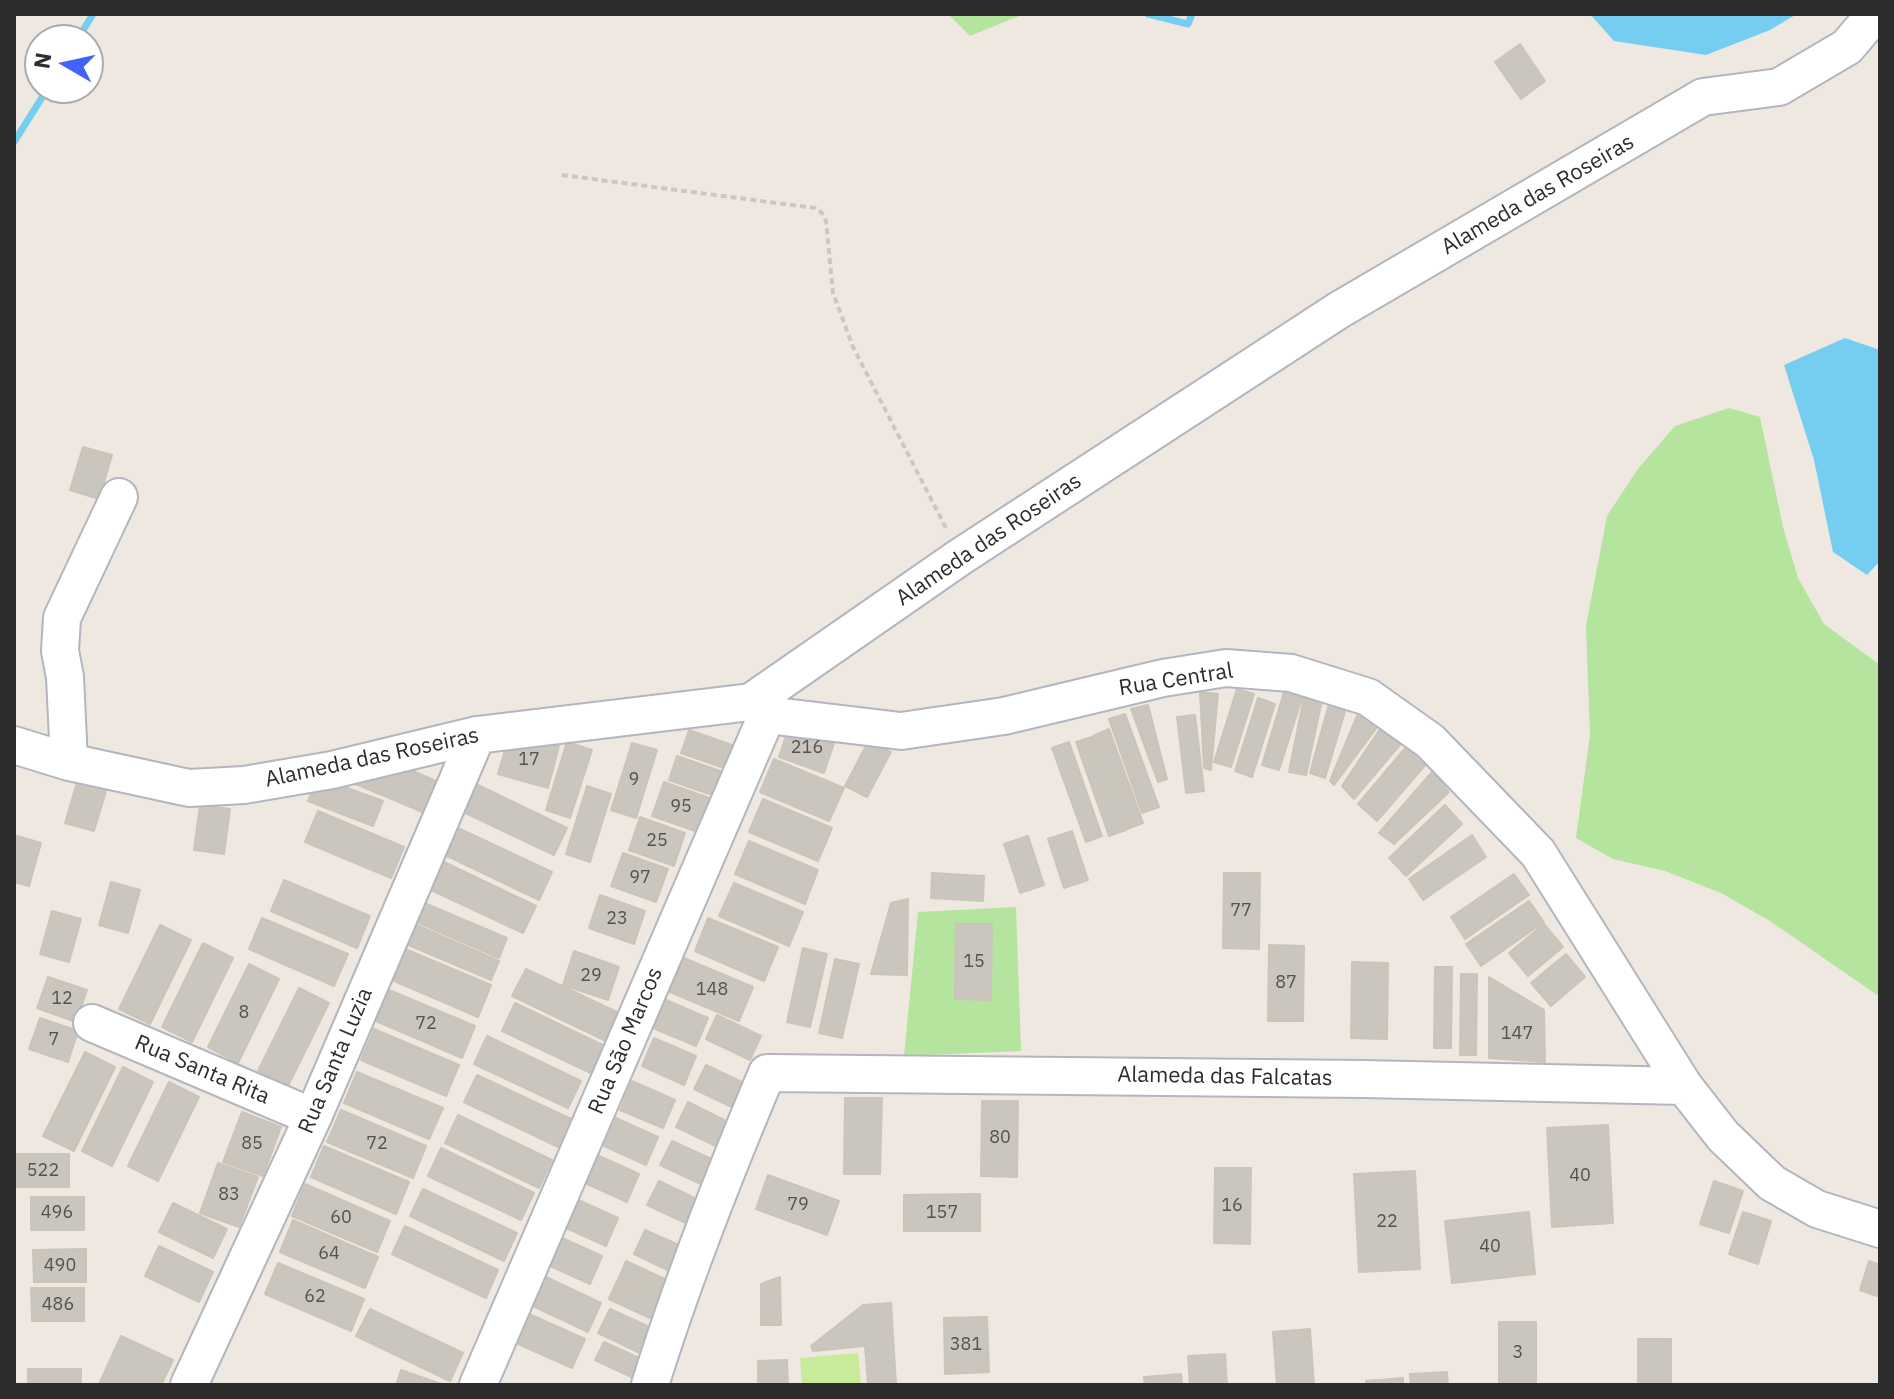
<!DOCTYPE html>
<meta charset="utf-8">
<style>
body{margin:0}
#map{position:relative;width:1894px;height:1399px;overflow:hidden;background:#eee8e0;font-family:"IBM Plex Sans",sans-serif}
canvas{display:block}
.frame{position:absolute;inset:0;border:16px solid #2d2d2d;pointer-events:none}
.north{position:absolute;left:24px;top:24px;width:80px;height:80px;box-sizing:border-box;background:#fff;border:2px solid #ababab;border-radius:50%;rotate:279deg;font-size:22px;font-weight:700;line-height:32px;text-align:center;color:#2d2d2d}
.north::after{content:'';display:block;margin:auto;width:28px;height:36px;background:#4263fa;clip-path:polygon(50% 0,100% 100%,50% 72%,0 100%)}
</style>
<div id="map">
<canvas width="1894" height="1399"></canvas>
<div class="frame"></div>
<div class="north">N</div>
</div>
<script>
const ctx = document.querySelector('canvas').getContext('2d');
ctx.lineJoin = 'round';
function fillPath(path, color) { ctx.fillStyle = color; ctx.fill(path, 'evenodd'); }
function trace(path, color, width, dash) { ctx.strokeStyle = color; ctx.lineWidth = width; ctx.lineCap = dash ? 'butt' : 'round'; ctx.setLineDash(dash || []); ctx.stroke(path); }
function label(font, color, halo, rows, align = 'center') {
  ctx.font = font + ' "IBM Plex Sans",sans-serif'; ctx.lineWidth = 8; ctx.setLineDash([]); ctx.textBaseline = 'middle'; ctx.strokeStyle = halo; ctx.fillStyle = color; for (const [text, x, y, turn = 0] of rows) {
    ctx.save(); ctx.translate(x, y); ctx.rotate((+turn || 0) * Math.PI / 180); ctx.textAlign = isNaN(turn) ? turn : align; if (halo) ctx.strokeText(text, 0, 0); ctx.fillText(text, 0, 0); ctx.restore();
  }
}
const green = new Path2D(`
 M948 14H1024L970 36Z
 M1729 408 1760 417 1783 527 1798 578 1824 624 1880 665V997L1770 921 1721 893 1665 871 1613 859 1576 838 1590 735 1586 626 1607 516 1637 470 1675 426Z
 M1016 907 1021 1051 904 1056 918 912Z`);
const pitch = new Path2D(`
 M858 1353 861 1385H802L800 1358Z`);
const water = new Path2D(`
 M1590 14H1797L1770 30 1706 55 1614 41Z
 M1845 338 1880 350V561L1867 575 1833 552 1814 460 1784 365Z`);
const stream = new Path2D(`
 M1148 14 1188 24 1192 14
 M77 40 93 14
 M14 142 48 88`);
const building = new Path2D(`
 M1520 44 1545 81 1521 99 1495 62Z
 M83 447 112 455 99 499 70 490Z
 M1237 689 1254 694 1231 767 1214 762Z
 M1200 692 1218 694 1211 770 1204 768Z
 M1284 692 1302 698 1279 770 1262 765Z
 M1304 697 1322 700 1306 775 1289 772Z
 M1258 698 1275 704 1252 777 1235 771Z
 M1330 700 1347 705 1325 778 1310 773Z
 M1148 705 1167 779 1158 782 1131 709Z
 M1361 706 1381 722 1334 785 1330 781Z
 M1125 714 1159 807 1142 813 1109 719Z
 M1195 715 1204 791 1186 793 1177 717Z
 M1384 723 1404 740 1354 799 1342 786Z
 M790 724 835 740 824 773 779 757Z
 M1109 729 1143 823 1127 829 1093 736Z
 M689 730 735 746 727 769 681 753Z
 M510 733 559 746 548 788 498 774Z
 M1092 737 1126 830 1109 836 1076 742Z
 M869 740 891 752 867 797 845 786Z
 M567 742 592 750 570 818 546 810Z
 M1069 742 1102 836 1086 842 1052 748Z
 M632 743 657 750 636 818 611 810Z
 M1407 746 1427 763 1377 821 1358 804Z
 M677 756 723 772 715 796 669 780Z
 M774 759 844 788 829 821 760 792Z
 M395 763 438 782 425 813 339 777Z
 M1432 772 1449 792 1394 844 1379 833Z
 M317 777 383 801 373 826 308 801Z
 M78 779 107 788 94 831 65 823Z
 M664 782 709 798 698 832 652 816Z
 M474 783 567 828 554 855 461 811Z
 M587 786 611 794 590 862 566 854Z
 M763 799 832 828 818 861 749 832Z
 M200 805 230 809 224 854 194 850Z
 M1445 805 1462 824 1406 876 1389 858Z
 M318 811 404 847 391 878 305 842Z
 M640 817 685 833 674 866 629 850Z
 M458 828 552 872 539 900 445 855Z
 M1072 831 1088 880 1064 888 1048 839Z
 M14 835 41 843 29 886 14 882Z
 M1472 835 1486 857 1423 900 1409 879Z
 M1028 836 1044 885 1020 893 1004 844Z
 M749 841 818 870 805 904 735 874Z
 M623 853 668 869 656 902 611 886Z
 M442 861 536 906 523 933 429 889Z
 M932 873 984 876 983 901 931 898Z
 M1224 873H1260L1259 949 1223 948Z
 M1514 874 1529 895 1465 939 1451 917Z
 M284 880 370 916 357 948 271 911Z
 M111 882 140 890 128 933 99 925Z
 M734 883 803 912 789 946 719 916Z
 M600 895 645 911 634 944 589 928Z
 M908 899 907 975 871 974 891 903Z
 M1529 901 1544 922 1481 966 1466 944Z
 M422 902 507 938 499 958 414 921Z
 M52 911 81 919 69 962 40 954Z
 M262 918 348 954 334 986 249 949Z
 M708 918 778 947 764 981 695 951Z
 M414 924 499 961 491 980 406 944Z
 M956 924H992L991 1000 955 999Z
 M1544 924 1563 947 1528 976 1509 953Z
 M160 925 191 940 150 1024 119 1009Z
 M203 943 233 958 192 1042 162 1027Z
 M1269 945 1304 946 1303 1021H1268Z
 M803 948 827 954 810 1027 787 1022Z
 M405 949 491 985 478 1017 392 980Z
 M574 951 619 967 608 1000 563 985Z
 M1566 954 1585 977 1551 1006 1531 983Z
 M684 958 753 987 739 1021 670 992Z
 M835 959 859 964 842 1038 819 1033Z
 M1352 962 1388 963 1387 1039 1351 1038Z
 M249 964 279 979 238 1063 208 1047Z
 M1435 967H1452L1451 1048H1434Z
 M526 969 619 1013 606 1041 512 996Z
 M1461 974H1477L1476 1055H1460Z
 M48 977 87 990 76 1022 37 1008Z
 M1489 977 1544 1010 1545 1062 1489 1058Z
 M299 988 329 1003 288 1086 258 1071Z
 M389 990 475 1026 462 1058 376 1021Z
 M666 1000 708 1018 696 1046 653 1028Z
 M515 1003 609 1048 595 1075 502 1031Z
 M717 1015 761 1036 750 1060 706 1039Z
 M40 1018 78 1031 68 1062 29 1049Z
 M374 1029 459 1065 446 1096 361 1060Z
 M487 1036 581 1081 568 1108 474 1064Z
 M654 1038 696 1056 684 1085 642 1066Z
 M85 1052 115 1067 74 1151 43 1136Z
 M706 1065 750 1086 738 1110 694 1089Z
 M123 1067 153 1082 112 1166 82 1151Z
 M357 1072 443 1108 429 1139 344 1103Z
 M477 1075 571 1119 558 1147 464 1102Z
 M632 1081 675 1100 663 1128 620 1110Z
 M169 1082 199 1097 158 1181 128 1166Z
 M845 1098H882L880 1174H844Z
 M982 1101H1018L1017 1177 981 1176Z
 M688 1102 732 1124 720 1148 676 1127Z
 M341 1110 426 1146 413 1178 327 1142Z
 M242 1112 281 1127 263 1176 223 1162Z
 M458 1115 552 1160 539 1188 445 1143Z
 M616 1118 658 1137 646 1165 604 1146Z
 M1608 1125 1613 1223 1552 1227 1547 1128Z
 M672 1141 716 1161 705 1186 660 1165Z
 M324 1146 409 1182 396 1214 311 1177Z
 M441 1148 534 1193 521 1220 428 1176Z
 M17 1154H69V1187H17Z
 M597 1155 639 1174 627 1202 585 1183Z
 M218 1163 258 1177 239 1227 200 1213Z
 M1215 1168H1251L1250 1244 1214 1243Z
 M1415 1171 1420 1269 1359 1272 1354 1174Z
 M768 1175 839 1201 827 1235 756 1209Z
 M659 1181 703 1202 692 1226 647 1205Z
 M1714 1181 1743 1191 1729 1233 1700 1224Z
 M305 1184 390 1221 377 1252 292 1216Z
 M423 1189 517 1233 504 1261 410 1216Z
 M980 1194V1231H904V1195Z
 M31 1197H84V1230H31Z
 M576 1199 618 1218 606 1246 564 1227Z
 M173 1203 227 1229 213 1258 159 1232Z
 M1529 1212 1535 1274 1452 1283 1445 1221Z
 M1743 1212 1771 1221 1758 1264 1729 1254Z
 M293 1220 378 1257 365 1288 280 1252Z
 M405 1226 498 1270 486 1298 392 1254Z
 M645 1230 690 1250 678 1275 634 1254Z
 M560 1237 602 1256 590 1284 548 1265Z
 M159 1246 213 1272 199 1302 145 1276Z
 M86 1249V1282H34L33 1250Z
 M626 1261 671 1282 663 1300 618 1280Z
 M1869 1261 1880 1265V1297L1860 1290Z
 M278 1263 364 1299 351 1331 265 1294Z
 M546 1277 601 1303 588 1332 533 1306Z
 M780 1277 781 1325H761V1284Z
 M617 1281 662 1302 654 1320 609 1299Z
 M31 1288H84V1321H32Z
 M891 1303 896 1385H868L865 1346 813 1351 811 1346 863 1305Z
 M370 1309 463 1353 450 1381 356 1336Z
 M610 1309 654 1329 642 1354 598 1333Z
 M529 1314 585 1339 572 1368 516 1343Z
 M987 1317 989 1372 945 1374 944 1318Z
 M1499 1322H1536V1385H1499Z
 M1310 1329 1314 1385H1277L1273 1332Z
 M121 1336 173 1360 161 1385H107L100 1382Z
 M1638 1339H1671V1385H1638Z
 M604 1342 648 1362 640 1381 595 1360Z
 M1225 1354 1227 1385H1190L1188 1356Z
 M787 1360 788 1385H758V1361Z
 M28 1369H81V1385H28Z
 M401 1370 444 1385H396Z
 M1447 1372 1448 1385H1411L1410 1374Z
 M1181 1374 1182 1385H1145L1144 1377Z
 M1403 1378V1385H1366V1381Z`);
const path = new Path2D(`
 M562 175 815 208 822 213 826 221 833 293 853 347 947 530`);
const minor = new Path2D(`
 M767 715 901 731 1004 716 1163 678 1226 668 1291 673 1368 697 1430 741 1538 853 1684 1086 1723 1136 1772 1183 1817 1209 1880 1229
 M14 745 69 762 189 788 244 785 332 770 477 735 751 702 960 557 1339 310 1703 97 1779 87 1847 47 1875 14
 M69 762 65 677 60 651 62 618 119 497
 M92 1023 313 1117
 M189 1385 313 1117 477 735
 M478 1385 767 715 751 702
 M650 1385C683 1279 724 1175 767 1073L1363 1079 1684 1086`);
const numberNames = [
 ["216",807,748],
 ["17",529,760],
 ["9",634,780],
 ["95",681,807],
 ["25",657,841],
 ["97",640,878],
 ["77",1241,911],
 ["23",617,919],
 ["15",974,962],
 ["29",591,976],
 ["87",1286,983],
 ["148",712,990],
 ["12",62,999],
 ["8",244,1013],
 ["72",426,1024],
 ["147",1517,1034],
 ["7",54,1040],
 ["80",1000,1138],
 ["85",252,1144],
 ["72",377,1144],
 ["522",43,1171],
 ["40",1580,1176],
 ["83",229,1195],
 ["79",798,1205],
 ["16",1232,1206],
 ["496",57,1213],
 ["157",942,1213],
 ["60",341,1218],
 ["22",1387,1222],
 ["40",1490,1247],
 ["64",329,1254],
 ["490",60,1266],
 ["62",315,1297],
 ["486",58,1305],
 ["381",966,1345],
 ["3",1518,1353]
];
const streetNames = [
 ["Alameda das Roseiras",1538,195,-30],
 ["Alameda das Roseiras",989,540,-34],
 ["Rua Central",1176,680,-9],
 ["Alameda das Roseiras",372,758,-12],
 ["Rua São Marcos",626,1041,-67],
 ["Rua Santa Luzia",336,1061,-67],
 ["Rua Santa Rita",202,1070,23],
 ["Alameda das Falcatas",1225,1077,1]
];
fillPath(green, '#b5e49e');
fillPath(pitch, '#c8eb9a');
fillPath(water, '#75ceef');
trace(stream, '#75ceef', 7);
fillPath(building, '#cac6be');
trace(building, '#cac4b9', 2);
trace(minor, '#b3b6c0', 40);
trace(path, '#c8c8c8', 4, [6, 4]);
trace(minor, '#fff', 36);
label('18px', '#545351', null, numberNames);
label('22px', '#2d2d2d', '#fff', streetNames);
</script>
